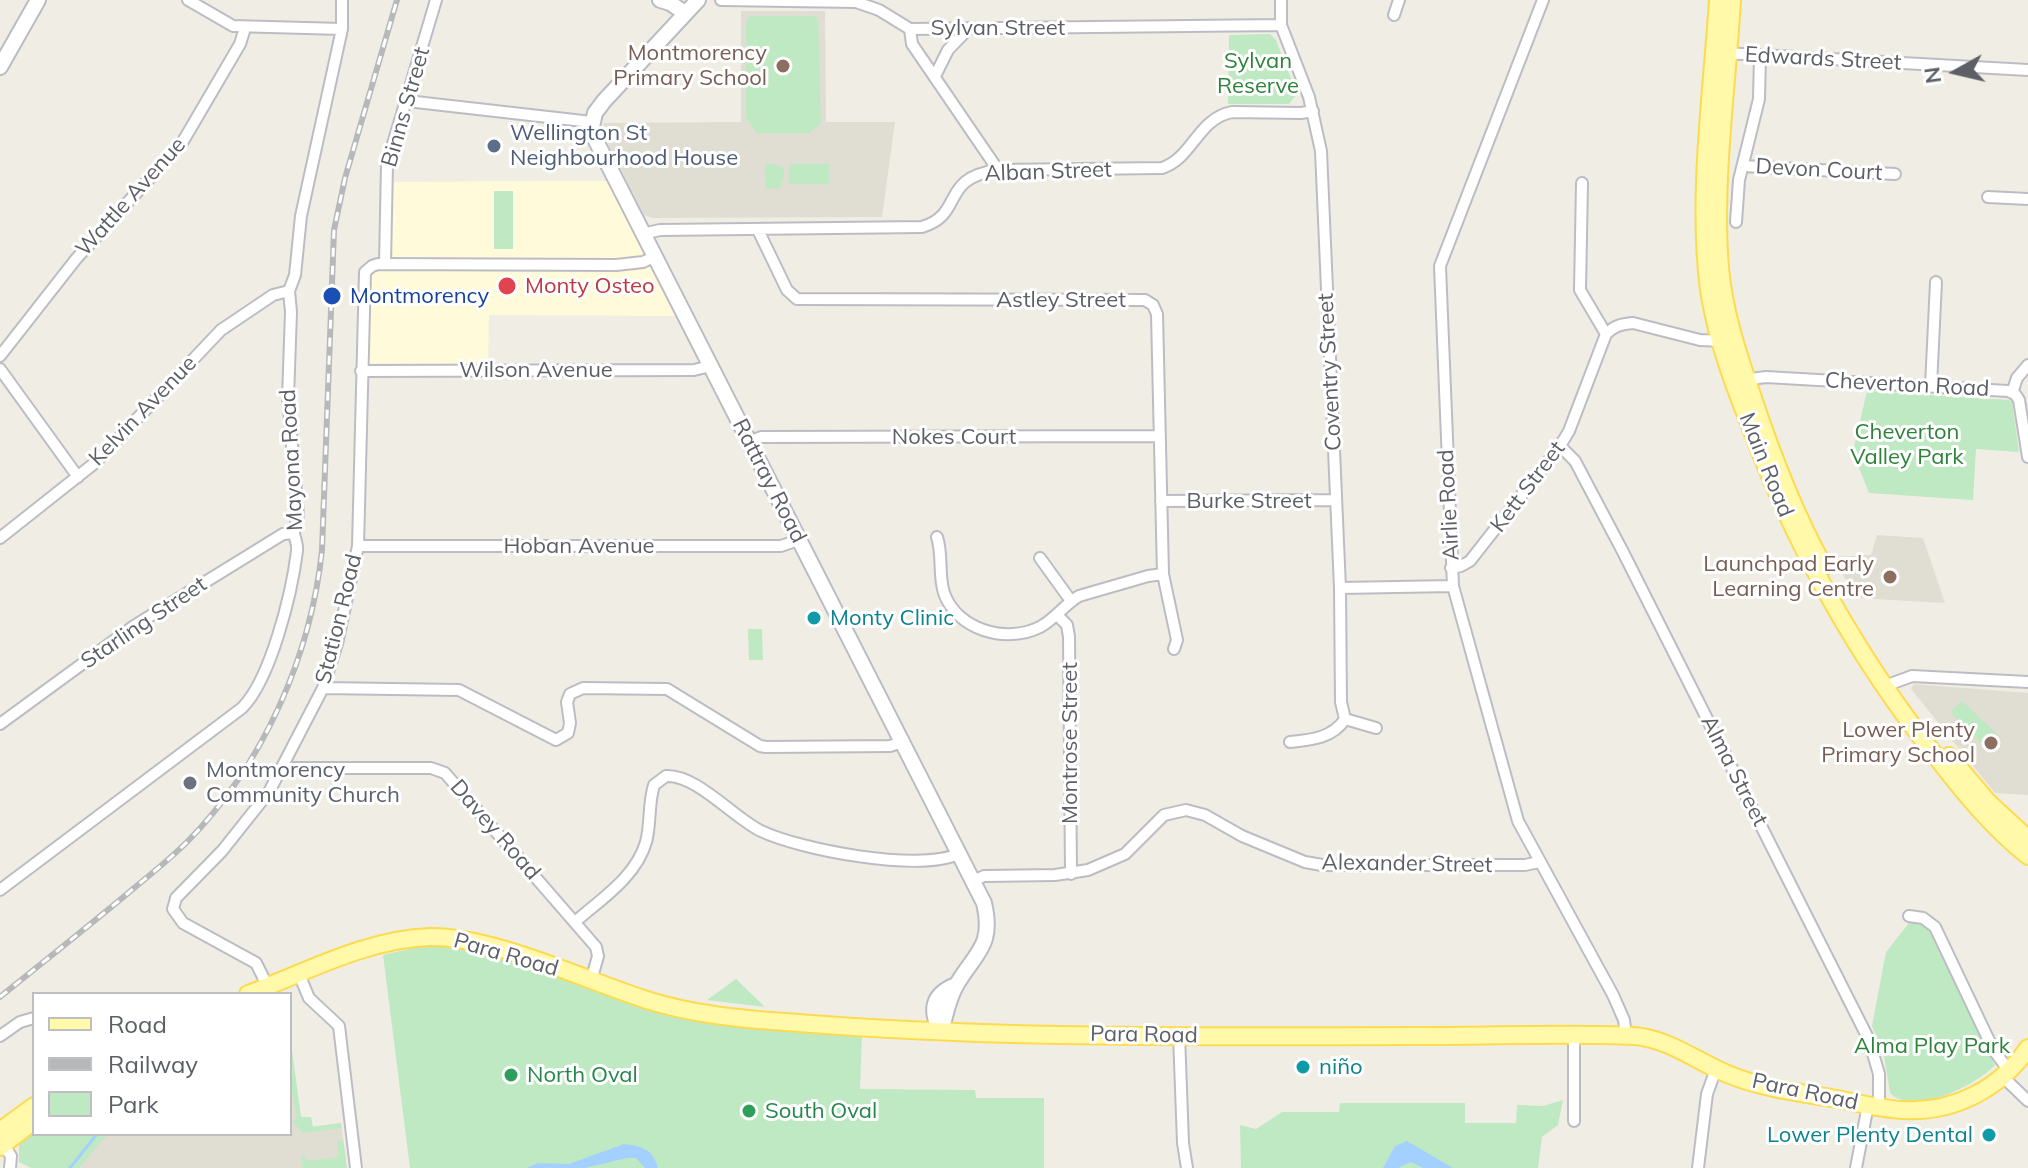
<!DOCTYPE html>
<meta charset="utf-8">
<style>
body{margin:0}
#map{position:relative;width:2028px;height:1168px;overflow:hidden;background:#f0eee4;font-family:Mulish,sans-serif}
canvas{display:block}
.legend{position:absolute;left:32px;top:992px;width:260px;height:144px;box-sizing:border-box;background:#fff;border:2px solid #bebfc2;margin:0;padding:10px 14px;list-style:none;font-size:24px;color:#5c5f66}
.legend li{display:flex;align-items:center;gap:16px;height:40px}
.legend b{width:40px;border:2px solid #bebfc2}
.north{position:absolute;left:1916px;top:32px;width:80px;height:80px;-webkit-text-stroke:6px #fff;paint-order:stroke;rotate:262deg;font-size:22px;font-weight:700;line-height:32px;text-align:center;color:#5c5f66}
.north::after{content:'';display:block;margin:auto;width:28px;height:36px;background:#5c5f66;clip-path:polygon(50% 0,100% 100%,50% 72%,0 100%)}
</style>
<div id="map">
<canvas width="2028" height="1168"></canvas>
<ul class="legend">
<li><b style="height:10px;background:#fff9a9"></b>Road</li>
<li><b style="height:10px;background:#b7b8b9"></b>Railway</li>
<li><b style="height:22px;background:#bee9c2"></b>Park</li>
</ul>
<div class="north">N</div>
</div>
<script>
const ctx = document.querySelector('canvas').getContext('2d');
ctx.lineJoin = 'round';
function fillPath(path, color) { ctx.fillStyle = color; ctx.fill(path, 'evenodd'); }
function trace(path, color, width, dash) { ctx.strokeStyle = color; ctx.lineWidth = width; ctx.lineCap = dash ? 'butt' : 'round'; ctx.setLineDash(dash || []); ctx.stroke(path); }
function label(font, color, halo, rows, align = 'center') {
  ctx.font = font + ' Mulish,sans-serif'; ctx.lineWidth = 6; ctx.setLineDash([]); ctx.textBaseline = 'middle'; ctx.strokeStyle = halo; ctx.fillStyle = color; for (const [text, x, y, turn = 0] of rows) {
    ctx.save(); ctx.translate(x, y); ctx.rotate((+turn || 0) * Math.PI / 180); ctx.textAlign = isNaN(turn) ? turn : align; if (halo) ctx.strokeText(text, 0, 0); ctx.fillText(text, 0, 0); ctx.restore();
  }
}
const commercial = new Path2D(`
 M554 181H611L680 316 489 315 488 367H363L368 271 386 266 389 182Z`);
const education = new Path2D(`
 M741 11H825L826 122H895L882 217 653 218 644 215 606 140 603 123 741 122Z
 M1877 535 1923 538 1945 603 1856 598 1833 557 1871 555Z
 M1914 684 2028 693V795L1995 793 1911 689Z
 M290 1036 302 1128 341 1123 346 1159 306 1168H34L40 1134H290Z`);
const green = new Path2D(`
 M752 16H813L818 18 821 123 809 133H757L746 118V24L748 18Z
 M1270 34 1276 40 1297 94 1289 104H1228L1229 35Z
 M765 163 783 166 784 175 780 188 766 189Z
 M789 164H829V184H789Z
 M494 191H513V249H494Z
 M1867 391 2009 400 2012 402 2019 452 1976 449 1973 500 1869 493 1851 448 1854 447Z
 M748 629H762L763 660H749Z
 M1962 701 1998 735V738H1988L1987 749 1950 712Z
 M1909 923H1923L1930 930 1995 1065C1976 1085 1914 1117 1890 1093L1884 1056 1872 1026 1886 952Z
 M426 945 464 947 511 960 636 1003 862 1035 860 1089 975 1090 976 1098H1044V1168H410L383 955Z
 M736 979 765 1007 707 1000Z
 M290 1036 301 1117H311L313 1127 341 1123 342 1128 303 1133 293 1122 297 1117 290 1082Z
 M1563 1100 1558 1125 1542 1137 1538 1168H1241L1240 1125 1256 1129 1282 1112H1339L1340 1103H1465V1123H1516L1517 1105 1543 1106Z
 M34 1131V1134H108L79 1168H31L19 1162V1142Z
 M343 1139 347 1168H303L301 1158 304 1154 306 1161 338 1157 337 1143Z`);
const water = new Path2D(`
 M1407 1141 1453 1168H1423L1411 1162 1398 1168H1383L1395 1146Z
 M624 1144C642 1146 653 1149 658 1168H645L636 1158H627L585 1168H527L538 1163 569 1164Z`);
const stream = new Path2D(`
 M70 1168 97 1134`);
const street = new Path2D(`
 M188 0 233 26 342 29
 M721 0 856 2 879 10 910 29 1281 25
 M1281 0V25L1309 97 1321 151 1340 588 1341 702 1345 719 1376 728
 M1543 0 1440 266 1453 586 1518 821 1613 995 1624 1020 1626 1036
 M1394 15 1399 0
 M910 29 912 44 998 170
 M1724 53 2028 70
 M935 76 948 50 969 28
 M407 101 592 122
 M1743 166 1895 174
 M1582 183 1580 290 1606 334
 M1988 197 2028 199
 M1736 222 1739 180 1759 99 1760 55
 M758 230 787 290 797 299 1145 300 1153 305 1157 314 1163 574 1177 640 1174 649
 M642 234 660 230 922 227C965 214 939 178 998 170L1162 168C1193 158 1197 119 1232 112L1301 113 1313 111
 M385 264 387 164 436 0
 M0 356 76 259 182 143 240 44 245 28
 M0 369 78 477
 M361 371 694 370 710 366
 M1743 380 1766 377 2008 391 2015 394 2019 400 2028 457
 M1931 386 1936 282
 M2012 393 2017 378 2028 365
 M749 442 761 437 1160 436
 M1560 446 1575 461 1623 552 1869 1040 1879 1074V1107
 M1161 501 1336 500
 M937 537C943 555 938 574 944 593 957 630 1006 644 1040 627 1055 619 1064 605 1079 596L1148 576 1163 574
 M0 538 96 462 221 330 273 295 289 291
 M358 546H781L798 540
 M1040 558 1071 601
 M1451 568 1461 566 1470 561 1560 446 1569 431 1606 334C1614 326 1621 324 1633 323L1700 340 1723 341
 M1340 588 1453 586
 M1058 616 1067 625 1069 637 1071 874
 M1893 683 1912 676 2028 682
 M323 688 459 690 556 740 568 733 570 723 567 702 570 694 583 688 667 689 760 746 766 747 890 746 902 742
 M0 724 134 626 283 534 294 533
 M1290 742C1311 740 1333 738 1345 719
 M284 768H431L445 773 596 947 598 956 591 981
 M973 881 984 876 1055 875 1088 870 1125 854 1164 815 1186 810 1205 815 1242 836 1305 862 1322 865H1525L1539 862
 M0 890 242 708C271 679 292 592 297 551 298 544 295 540 294 533 294 527 297 521 298 515L288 398 291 312 289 291 295 275 301 216 342 29V0
 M1909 916 1923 918 1935 927 1993 1049 2009 1071
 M575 922C601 899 636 877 646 842 651 824 648 804 654 785L666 776C696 774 734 818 761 831 801 850 918 872 958 854
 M299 974 309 998 339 1026 356 1168
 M268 987 256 963 183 923 173 909 176 898 222 851 269 792 323 688 337 644 358 546 365 272 372 266 378 264 616 265 643 262 654 257
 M1179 1035 1183 1143 1187 1168
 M0 1036 20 1022 34 1018
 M2003 1077 2028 1101
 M1574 1121V1036
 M1 1142 11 1156 10 1168
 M1698 1168 1707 1094 1716 1069
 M1856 1168 1868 1105`);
const secondary = new Path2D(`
 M660 0 670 3 685 13
 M698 0 604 101 595 113 591 131 984 903C994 946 976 952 957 984 948 999 946 1015 941 1031
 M0 67 38 0
 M941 1031C929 1011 932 994 956 985`);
const primary = new Path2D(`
 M1718 0C1712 93 1697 198 1709 290 1716 336 1732 380 1749 423 1795 546 1856 656 1938 759 1965 794 1993 828 2028 856
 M1732 0C1727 87 1713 182 1720 268 1724 312 1737 351 1751 392 1771 453 1793 511 1824 567
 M1949 756 1987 801 2028 839
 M248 994C306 972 367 939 430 937 493 936 584 980 647 1000 692 1014 739 1019 786 1022 1000 1040 1216 1036 1430 1036 1498 1036 1567 1033 1635 1036 1672 1040 1697 1062 1730 1075 1762 1088 1797 1092 1831 1098 1855 1102 1879 1109 1903 1110 1953 1113 2000 1089 2028 1048
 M0 1131 34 1106
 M0 1147 34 1121`);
const rail = new Path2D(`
 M0 997C42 963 85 929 127 894 147 877 168 861 187 842 263 765 311 656 322 550L334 230 345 178 397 0`);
const markers = [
 [783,66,8,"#8d6e63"],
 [494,146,8,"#5c6f8a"],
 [507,286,10,"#e0444e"],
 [332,296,10,"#1a4fb4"],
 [1890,577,8,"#8d6e63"],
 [814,618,8,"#0f9aa8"],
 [1991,743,8,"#8d6e63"],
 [190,783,8,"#6b7280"],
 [1303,1067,8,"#0f9aa8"],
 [511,1075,8,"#2e9e5b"],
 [749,1111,8,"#2e9e5b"],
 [1989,1135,8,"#0f9aa8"]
];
const streetNames = [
 ["Sylvan Street",998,28],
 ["Edwards Street",1823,59,3],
 ["Binns Street",406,107,-74],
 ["Devon Court",1819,170,3],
 ["Alban Street",1048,172,-2],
 ["Wattle Avenue",131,197,-48],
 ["Astley Street",1061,300],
 ["Wilson Avenue",536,370],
 ["Coventry Street",1330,372,-93],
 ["Cheverton Road",1907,385,3],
 ["Kelvin Avenue",143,411,-46],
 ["Nokes Court",954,437],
 ["Mayona Road",292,460,-93],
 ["Main Road",1766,465,68],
 ["Rattray Road",769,481,63],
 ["Kett Street",1528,487,-53],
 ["Burke Street",1249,501],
 ["Airlie Road",1449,505,-93],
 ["Hoban Avenue",579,546],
 ["Station Road",339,619,-76],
 ["Starling Street",144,623,-34],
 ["Montrose Street",1070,743,-90],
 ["Alma Street",1734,771,63],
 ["Davey Road",495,830,49],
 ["Alexander Street",1407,864,1],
 ["Para Road",506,955,16],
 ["Para Road",1144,1035,1],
 ["Para Road",1805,1092,12]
];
const educationNames = [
 ["Montmorency",767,53],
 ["Primary School",767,78],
 ["Launchpad Early",1874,564],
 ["Learning Centre",1874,589],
 ["Lower Plenty",1975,730],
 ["Primary School",1975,755]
];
const parkNames = [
 ["Sylvan",1258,61],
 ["Reserve",1258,86],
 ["Cheverton",1907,432],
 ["Valley Park",1907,457],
 ["Alma Play Park",1932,1046]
];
const serviceNames = [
 ["Wellington St",510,133],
 ["Neighbourhood House",510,158]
];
const healthNames = [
 ["Monty Osteo",525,286]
];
const transitNames = [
 ["Montmorency",350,296]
];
const cultureNames = [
 ["Monty Clinic",830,618],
 ["niño",1319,1067],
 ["Lower Plenty Dental",1973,1135,"right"]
];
const worshipNames = [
 ["Montmorency",206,770],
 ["Community Church",206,795]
];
const leisureNames = [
 ["North Oval",527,1075],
 ["South Oval",765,1111]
];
fillPath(commercial, '#fffad9');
fillPath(education, '#e0ddd3');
fillPath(green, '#bee9c2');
fillPath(water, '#a4d0ff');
trace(stream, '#a4d0ff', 3);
trace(street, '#bcbdc4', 14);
trace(secondary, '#b9bcc3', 18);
trace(primary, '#fcdb51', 20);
trace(street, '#fff', 10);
trace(secondary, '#fff', 14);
trace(primary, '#fff9a9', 16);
trace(rail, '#b7b8b9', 6);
trace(rail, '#fff', 3, [9]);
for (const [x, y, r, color] of markers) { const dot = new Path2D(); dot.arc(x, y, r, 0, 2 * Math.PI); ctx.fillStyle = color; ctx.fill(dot); trace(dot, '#fff', 3); }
label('22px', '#5c5f66', '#fff', streetNames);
label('22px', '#785e54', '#fff', educationNames, 'right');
label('22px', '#2e833a', '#fff', parkNames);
label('22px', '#4e5e75', '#fff', serviceNames, 'left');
label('22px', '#be3a42', '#fff', healthNames, 'left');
label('22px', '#164399', '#fff', transitNames, 'left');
label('22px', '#0d838f', '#fff', cultureNames, 'left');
label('22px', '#5b616d', '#fff', worshipNames, 'left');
label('22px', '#27864d', '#fff', leisureNames, 'left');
</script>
